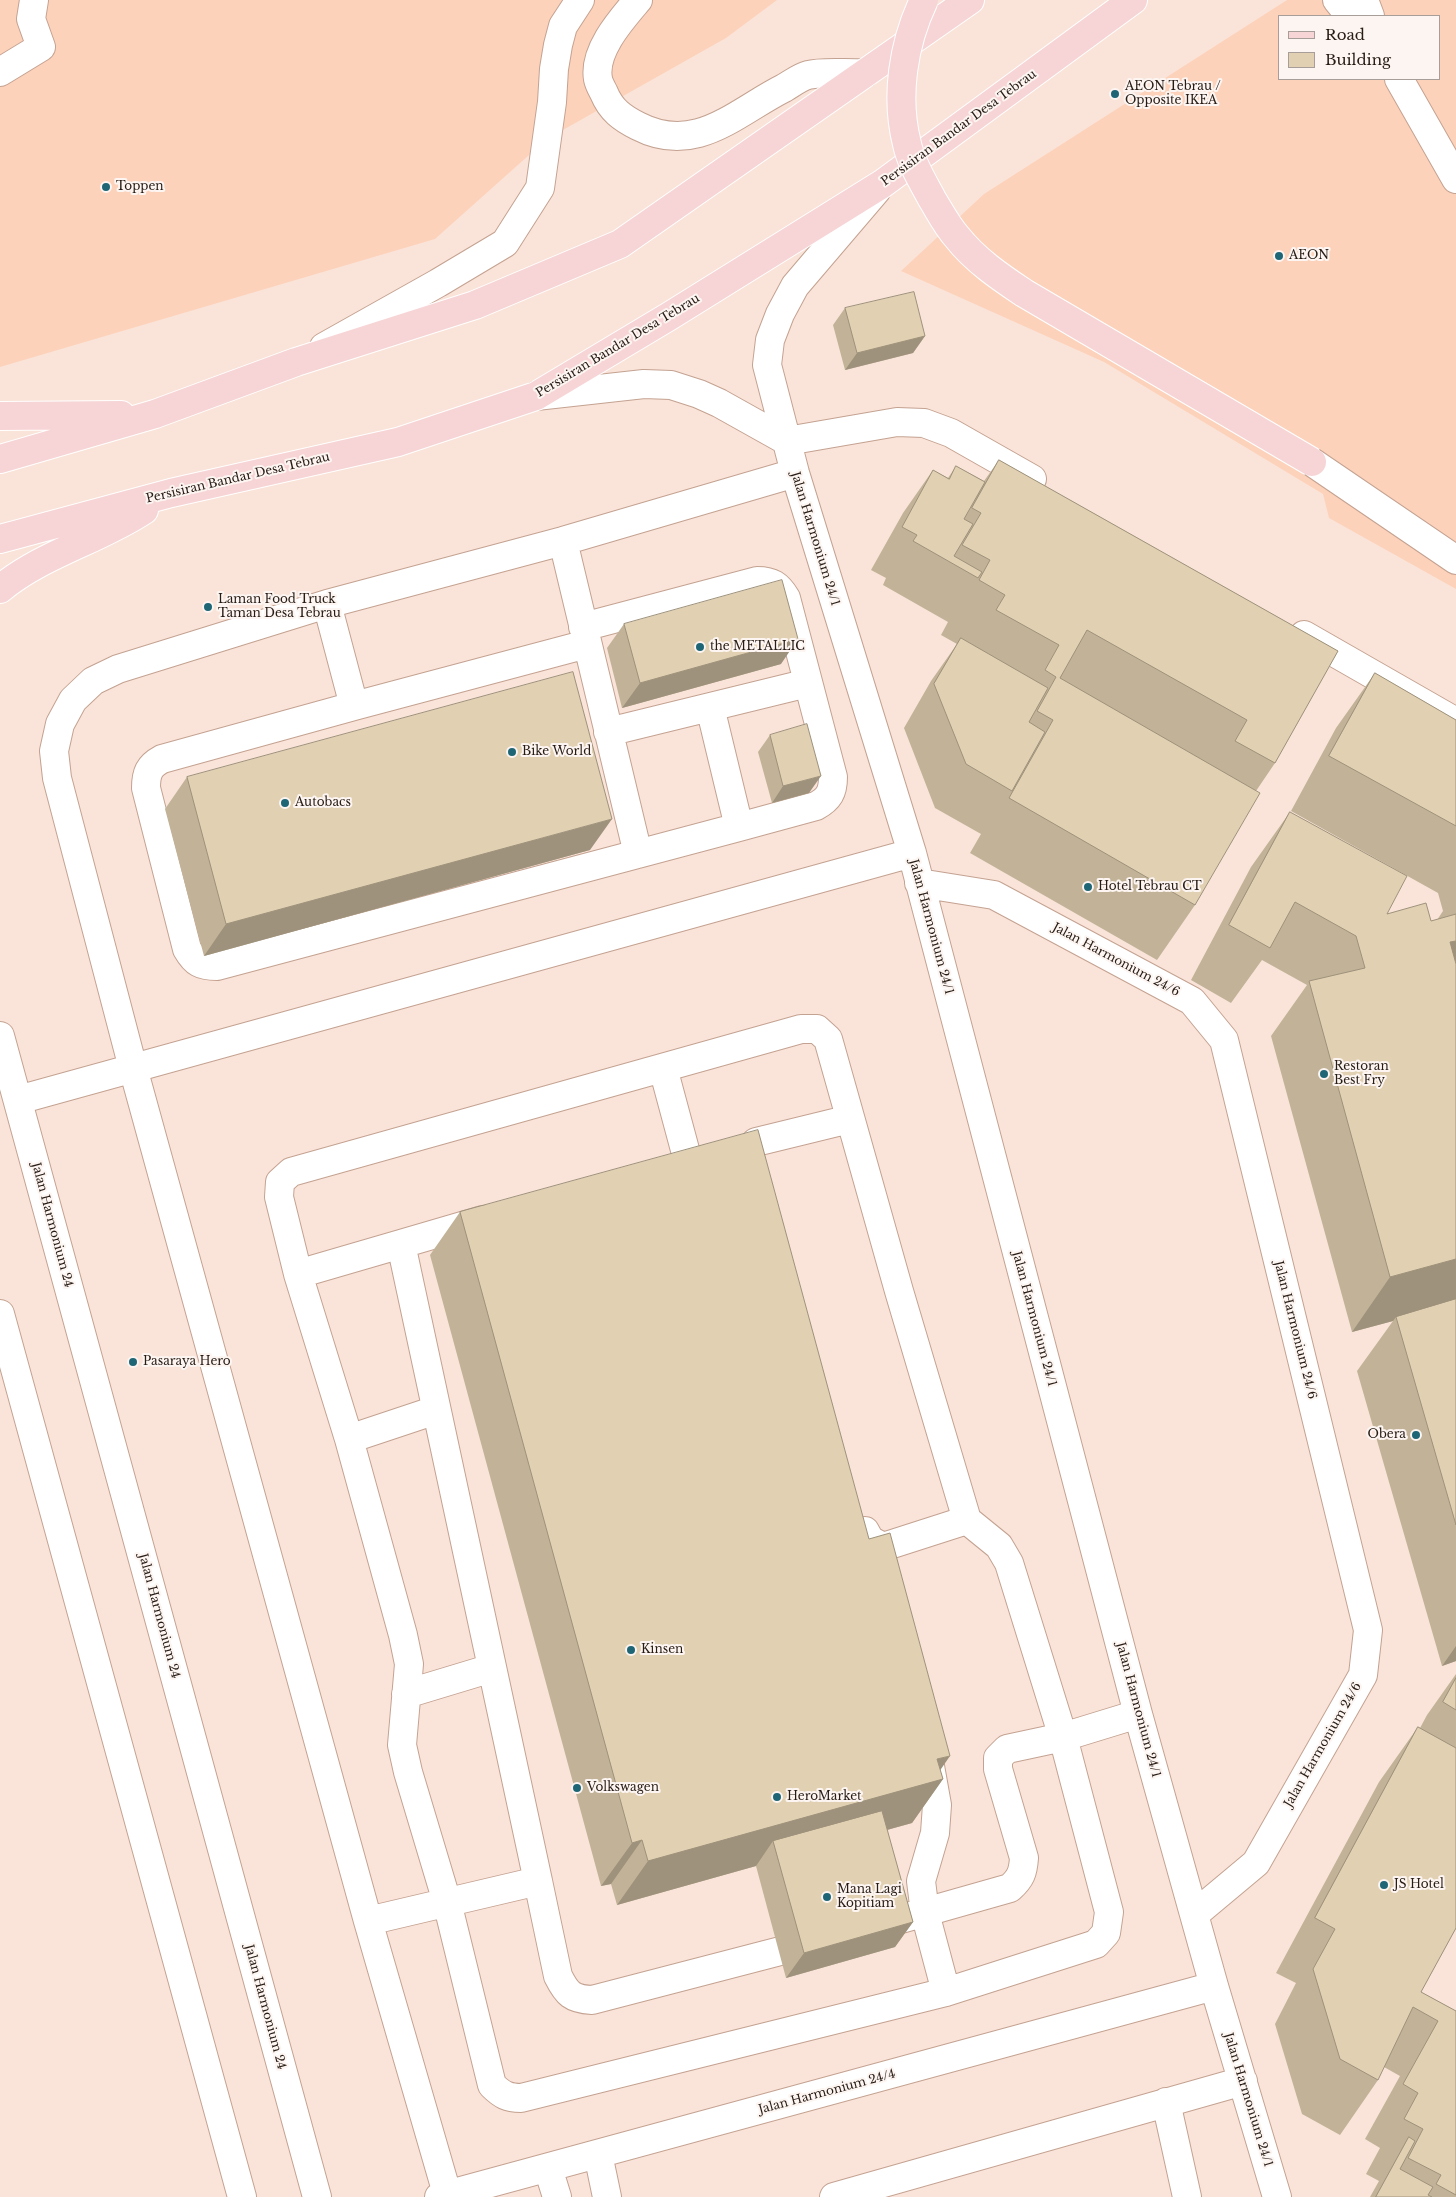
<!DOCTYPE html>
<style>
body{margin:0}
#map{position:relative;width:1456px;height:2197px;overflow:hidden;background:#fae4d9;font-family:"Libre Baskerville",serif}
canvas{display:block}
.legend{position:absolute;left:1278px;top:15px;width:162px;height:65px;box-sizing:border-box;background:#fcf5f1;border:1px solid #a79e99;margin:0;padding:6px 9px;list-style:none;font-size:15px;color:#271b14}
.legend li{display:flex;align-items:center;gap:10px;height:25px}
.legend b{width:25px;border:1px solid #a79e99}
</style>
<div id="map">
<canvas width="1456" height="2197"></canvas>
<ul class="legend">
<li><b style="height:6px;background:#f7d5d6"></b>Road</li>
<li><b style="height:14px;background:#e1d0b1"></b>Building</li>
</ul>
</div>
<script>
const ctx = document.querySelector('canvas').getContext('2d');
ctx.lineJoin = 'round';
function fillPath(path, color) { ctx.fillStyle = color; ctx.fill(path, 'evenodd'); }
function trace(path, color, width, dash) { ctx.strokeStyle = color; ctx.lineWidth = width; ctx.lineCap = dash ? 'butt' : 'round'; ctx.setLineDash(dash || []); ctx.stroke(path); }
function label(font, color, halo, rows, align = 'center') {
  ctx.font = font + ' "Libre Baskerville",serif'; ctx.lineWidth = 4; ctx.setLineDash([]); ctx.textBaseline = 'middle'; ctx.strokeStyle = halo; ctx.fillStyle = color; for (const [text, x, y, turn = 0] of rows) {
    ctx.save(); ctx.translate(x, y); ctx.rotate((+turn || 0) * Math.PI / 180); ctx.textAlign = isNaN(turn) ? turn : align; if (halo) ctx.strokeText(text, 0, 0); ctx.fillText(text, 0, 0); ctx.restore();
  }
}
const built = new Path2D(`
 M0 0H777L726 38 547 139 435 239 0 367Z
 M1287 0H1456V589L1329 518 1323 494 1104 362 901 271 984 194ZM1280 16H1440V79H1280Z`);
const minor = new Path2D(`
 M638 0C621 20 593 51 598 79 599 84 602 89 604 93 611 110 622 118 638 126 696 156 736 112 784 88 791 84 800 77 808 75 823 71 848 74 865 73
 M1337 0 1350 16
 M1364 0 1370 16
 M0 72 41 47 31 19 34 0
 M1399 79 1456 179
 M876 191 795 286 780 314 770 340 767 365 795 473 912 853 1138 1714 1214 1986 1277 2197
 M324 347 438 283 505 243 540 188 552 102 554 69 558 45 563 26 580 0
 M536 396 644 384 671 385 699 394 719 403 787 441
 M787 441 897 422 924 423 951 433 1032 479
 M1312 462 1456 560
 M563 541 638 854
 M327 604 354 706 162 759C149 766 146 773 146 788L187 949C195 963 201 966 217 966L739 827 816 806C829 799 833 792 833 777L786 598C778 585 772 581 757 581L583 627
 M1304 635 1456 722
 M354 706 587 644
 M710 707 739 827
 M608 732 808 683
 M919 883 994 895 1192 1001 1224 1040 1368 1630 1363 1675 1256 1863 1195 1914
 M0 1036 317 2197
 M663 1068 688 1161
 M18 1100 912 853
 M756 1142 850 1119
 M298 1274 401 1244
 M0 1314 242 2197
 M349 1439 436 1410
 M865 1531 870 1540 883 1547 967 1520
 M406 1694 492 1668
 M928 1755 937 1805 935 1833 921 1881 925 1913 946 1992
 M538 1881 558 1976C567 1994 572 1999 592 2000L815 1942
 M368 1921 538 1881 401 1244 483 1220
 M876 1926 1010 1888C1021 1878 1023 1872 1024 1858L998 1769V1758L1007 1749 1063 1737 1109 1912 1106 1933 1096 1944 946 1992 521 2098C508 2098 502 2095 492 2085L447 1902 408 1772 402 1745 409 1664 403 1635 349 1439 298 1274 279 1197 280 1182 291 1172 801 1029H817L828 1039 899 1291 967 1520 999 1546 1009 1563 1063 1737 1138 1714
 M1166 2102 1187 2197
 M598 2154 607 2197
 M548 2168 557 2197
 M439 2197 1214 1986
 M448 2197 368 1921 133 1068 57 778 54 751 60 724 73 700 93 681 118 669 327 604 563 541 795 473
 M834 2197 1243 2081`);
const major = new Path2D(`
 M0 416 121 415
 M0 459 155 414 296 362 475 305 620 244 970 0
 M0 539 171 493 398 442 536 396 668 317 882 184 1133 0
 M0 589C42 554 99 540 144 510`);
const majorBridge = new Path2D(`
 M924 0C903 44 895 97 907 144 911 163 923 182 932 199 940 212 947 226 957 237 975 260 1000 277 1024 293L1312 462`);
const wall = new Path2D(`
 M845 308 925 336 913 353 845 370 833 325Z
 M999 460 1338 651 1275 763 1256 791 1195 905 1157 960 970 853 981 834 935 808 904 728 931 681 957 644 941 635 948 622 883 585 886 578 871 570 903 513 933 470 948 478 956 466 984 481Z
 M624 624 781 664 622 708 607 648Z
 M1375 673 1456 720V1661L1442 1666 1357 1371 1393 1321 1352 1332 1271 1036 1307 985 1262 960 1231 1003 1191 980 1251 867 1290 812 1387 914 1431 921 1437 920 1443 911 1438 893 1291 811 1336 728Z
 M770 735 809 793 772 803 758 752Z
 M187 777 590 850 204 956 165 809Z
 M460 1212 869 1539 943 1779 912 1823 887 1830 913 1922 895 1947 786 1978 756 1866 617 1905 611 1884 601 1886 430 1255Z
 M1456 1674V1928L1421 1992 1456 2011V2197H1370L1379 2181 1366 2174 1380 2148 1365 2139 1400 2076 1384 2067 1378 2080 1340 2135 1302 2114 1275 2024 1296 1983 1276 1973 1379 1782 1418 1727 1420 1728 1427 1715Z`);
const shadedWall = new Path2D(`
 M925 336 913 353 845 370 857 353Z
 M798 639 781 664 622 708 640 683Z
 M821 776 809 793 772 803 783 786Z
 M612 819 590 850 204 956 226 924Z
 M1456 941V983L1450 942Z
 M1456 1259V1303L1396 1317 1393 1321 1352 1332 1390 1277Z
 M1456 1646V1661L1442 1666Z
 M950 1756 932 1782 943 1779 912 1823 778 1860 773 1841 756 1866 617 1905 648 1861 937 1759Z
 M642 1840 611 1884 601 1886 632 1843Z
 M913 1922 895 1947 786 1978 804 1953Z`);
const building = new Path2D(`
 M914 292 925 336 857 353 845 308Z
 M999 460 1338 651 1275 763 1235 741 1247 720 1087 630 1060 678 1260 793 1195 905 1009 798 1053 720 1037 711 1056 677 1045 670 1059 645 996 610 1005 595 979 580 990 560 962 545 981 513 972 508Z
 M956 466 985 482 964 519 973 524 954 556 982 572 978 578 913 541 917 535 902 527 933 470 949 479Z
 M782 580 798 639 640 683 624 624Z
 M961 638 1048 688 1029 722 1045 732 1012 791 966 764 934 684Z
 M573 672 612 819 226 924 187 777Z
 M1375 673 1456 720V826L1329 756Z
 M807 724 821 776 783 786 770 735Z
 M1290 812 1407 876 1387 914 1426 903 1431 921 1456 914V941L1450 942 1456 964V1259L1390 1277 1309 981 1365 968 1356 936 1295 902 1270 948 1229 925Z
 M758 1130 869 1539 890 1533 950 1756 937 1759 943 1779 648 1861 642 1840 632 1843 460 1212Z
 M1456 1299V1525L1396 1317Z
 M1456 1678V1710L1443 1702Z
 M1418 1727 1456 1748V1928L1421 1992 1456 2011V2195L1436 2184 1441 2175 1408 2158 1423 2129 1404 2119 1418 2093 1403 2084 1438 2021 1413 2007 1378 2080 1340 2059 1313 1969 1335 1929 1315 1918Z
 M882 1811 913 1922 804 1953 773 1841Z
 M1409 2137 1415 2141 1400 2169 1433 2187 1428 2195 1432 2197H1376Z`);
const markers = [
 [1115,94,5,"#1e6575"],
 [106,187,5,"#1e6575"],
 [1279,256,5,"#1e6575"],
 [208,607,5,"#1e6575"],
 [700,647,5,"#1e6575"],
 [512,752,5,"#1e6575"],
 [285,803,5,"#1e6575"],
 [1088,887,5,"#1e6575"],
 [1324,1074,5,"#1e6575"],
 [133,1362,5,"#1e6575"],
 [1416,1435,5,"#1e6575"],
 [631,1650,5,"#1e6575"],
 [577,1788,5,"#1e6575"],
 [777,1797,5,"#1e6575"],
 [1384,1885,5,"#1e6575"],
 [827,1897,5,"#1e6575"]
];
const poiNames = [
 ["AEON Tebrau /",1125,87],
 ["Opposite IKEA",1125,101],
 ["Toppen",116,187],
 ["AEON",1289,256],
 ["Laman Food Truck",218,600],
 ["Taman Desa Tebrau",218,614],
 ["the METALLIC",710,647],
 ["Bike World",522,752],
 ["Autobacs",295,803],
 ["Hotel Tebrau CT",1098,887],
 ["Restoran",1334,1067],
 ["Best Fry",1334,1081],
 ["Pasaraya Hero",143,1362],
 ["Obera",1406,1435,"right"],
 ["Kinsen",641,1650],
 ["Volkswagen",587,1788],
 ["HeroMarket",787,1797],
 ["JS Hotel",1394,1885],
 ["Mana Lagi",837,1890],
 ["Kopitiam",837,1904]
];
const streetNames = [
 ["Persisiran Bandar Desa Tebrau",959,128,-36],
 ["Persisiran Bandar Desa Tebrau",618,346,-31],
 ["Persisiran Bandar Desa Tebrau",238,478,-13],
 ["Jalan Harmonium 24/1",815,539,73],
 ["Jalan Harmonium 24/1",931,927,75],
 ["Jalan Harmonium 24/6",1116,960,28],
 ["Jalan Harmonium 24",52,1225,75],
 ["Jalan Harmonium 24/1",1034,1319,75],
 ["Jalan Harmonium 24/6",1295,1330,76],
 ["Jalan Harmonium 24",159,1616,75],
 ["Jalan Harmonium 24/1",1138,1710,75],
 ["Jalan Harmonium 24/6",1323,1745,-60],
 ["Jalan Harmonium 24",265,2007,75],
 ["Jalan Harmonium 24/4",827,2092,-15],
 ["Jalan Harmonium 24/1",1248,2100,73]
];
fillPath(built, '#fdd2bb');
trace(minor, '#c4a291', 30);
trace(major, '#fff', 30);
trace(minor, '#fff', 28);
trace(major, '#f7d5d6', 28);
trace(majorBridge, '#fff', 30, []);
trace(majorBridge, '#f7d5d6', 28);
fillPath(wall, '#c2b398');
fillPath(shadedWall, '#9e927c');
fillPath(building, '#e1d0b1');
trace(building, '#9e927c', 1);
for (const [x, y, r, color] of markers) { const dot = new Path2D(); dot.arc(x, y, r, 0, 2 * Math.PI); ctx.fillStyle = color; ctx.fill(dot); trace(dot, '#fcf5f1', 2); }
label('12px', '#271b14', '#fcf5f1', poiNames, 'left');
label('12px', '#271b14', '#fcf5f1', streetNames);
</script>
